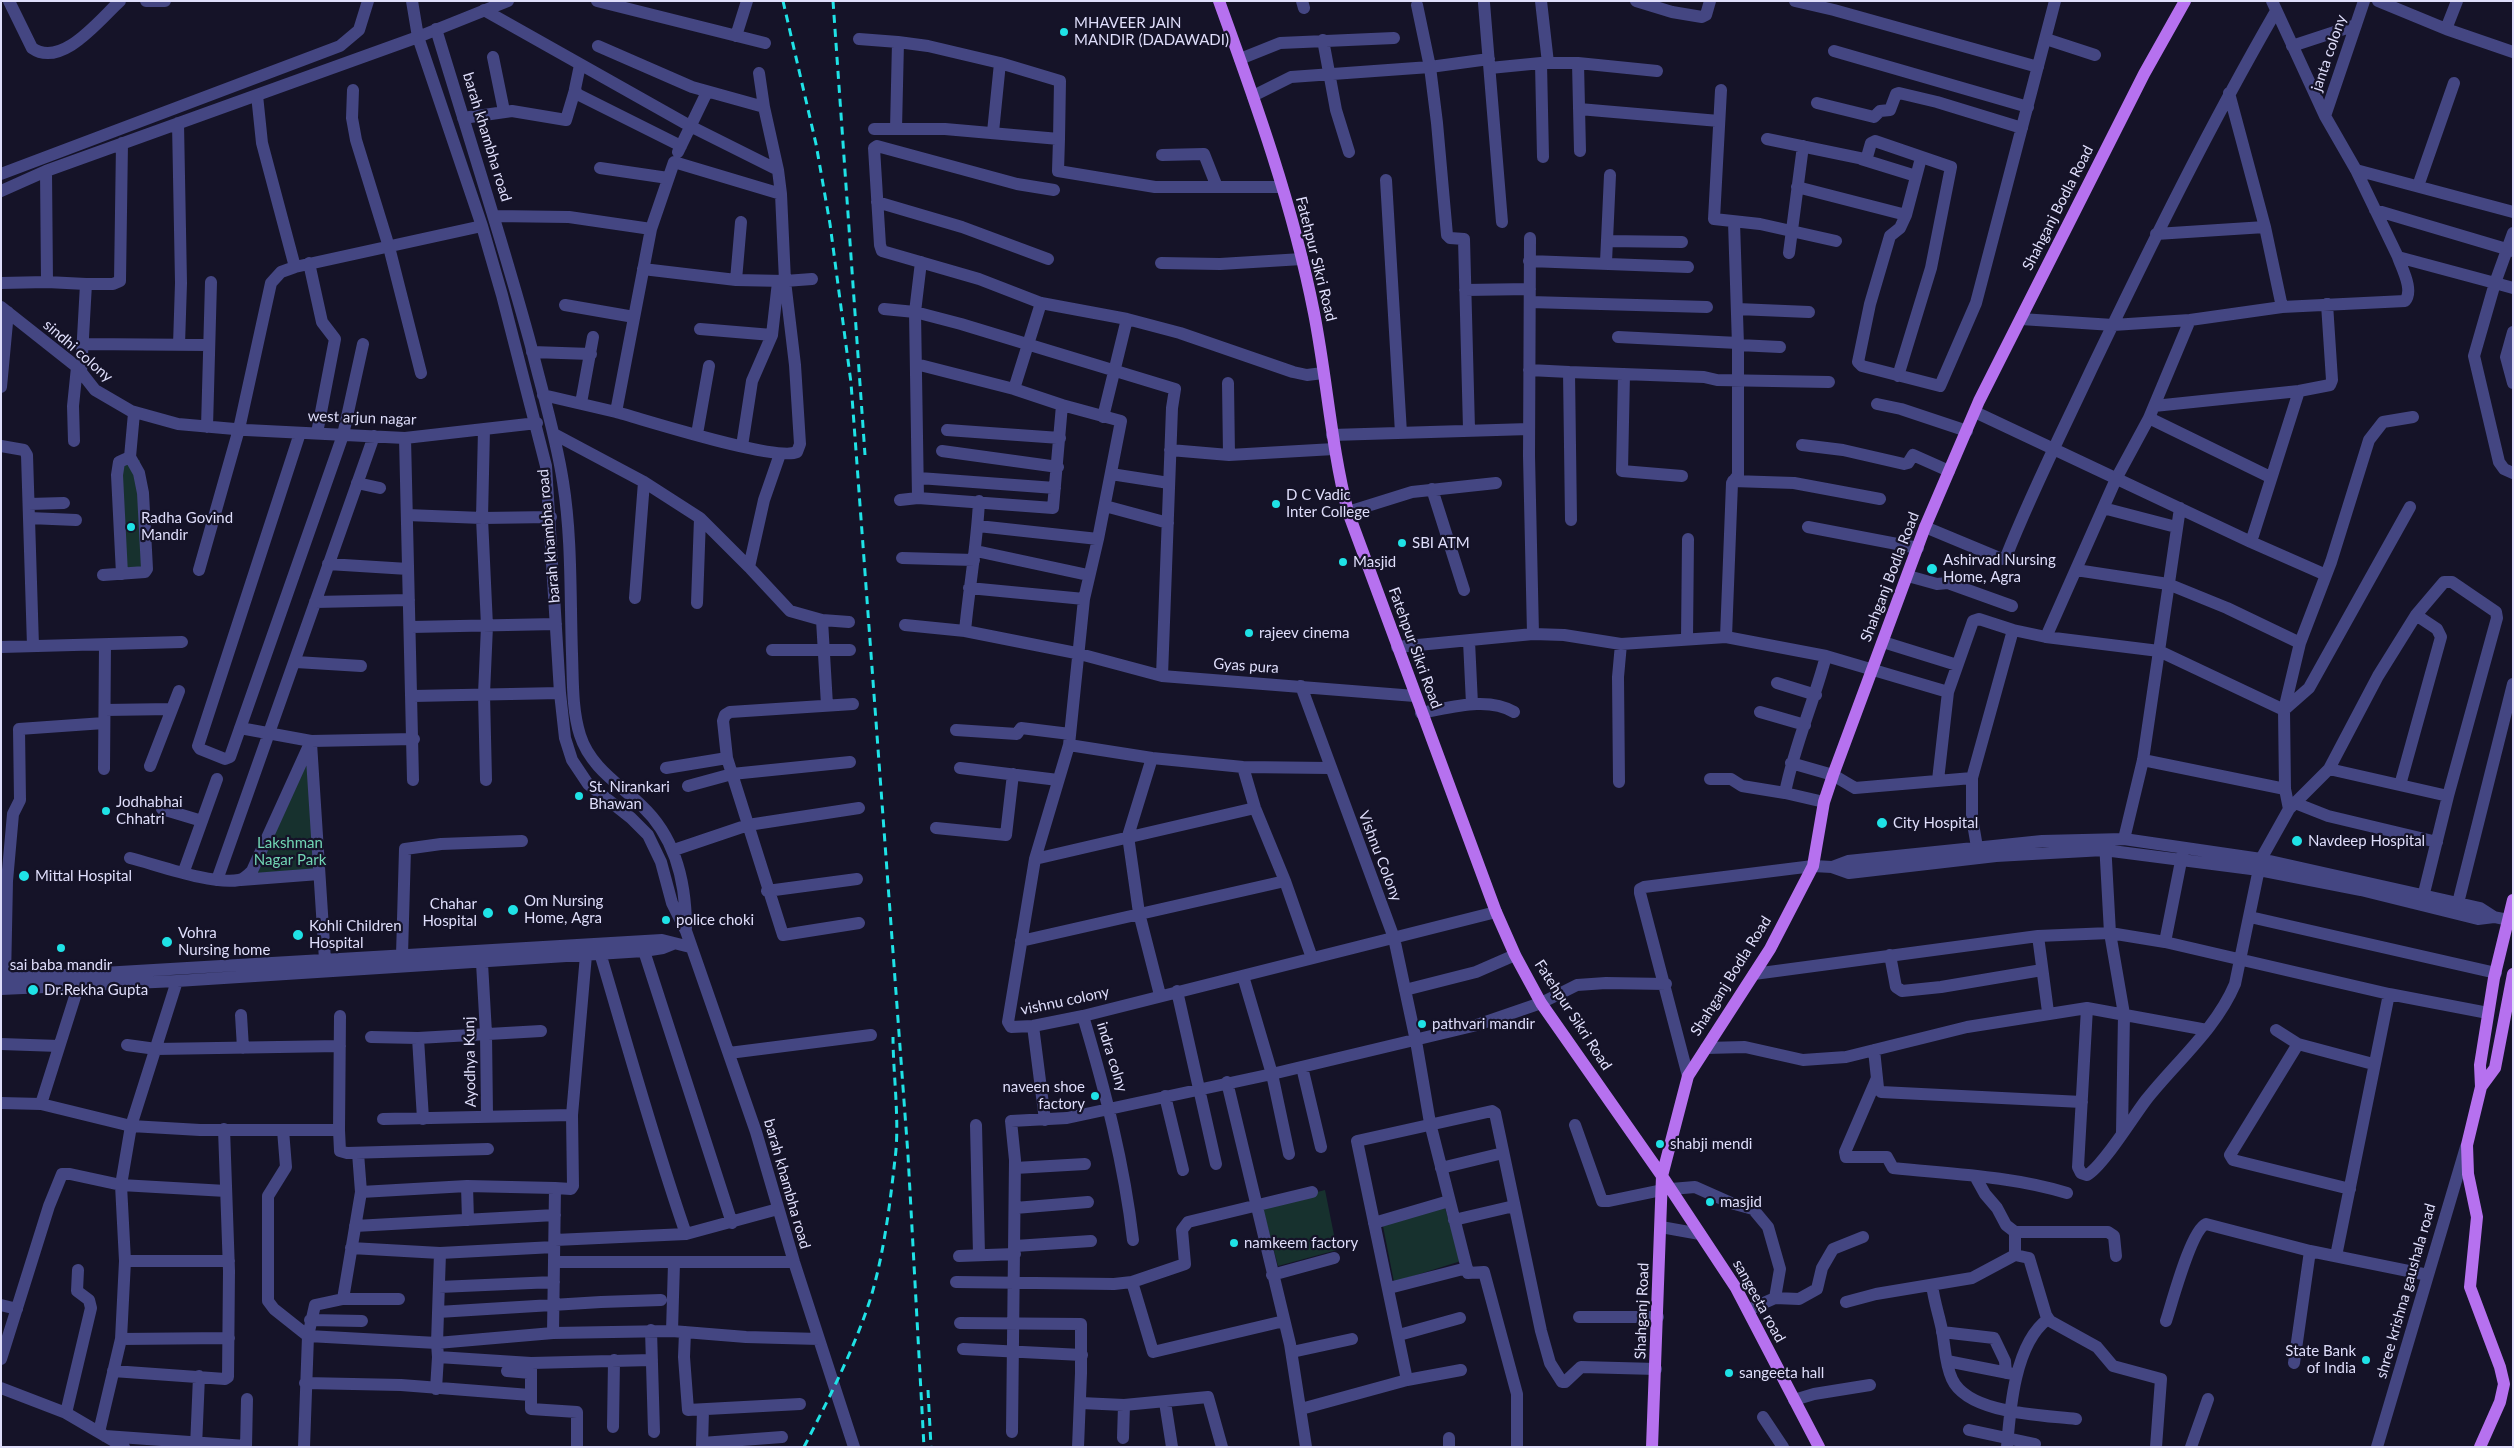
<!DOCTYPE html>
<style>
body{margin:0}
#map{position:relative;width:2514px;height:1448px;overflow:hidden;background:#151328;font-family:Lato,sans-serif}
canvas{display:block}
.frame{position:absolute;inset:0;border:2px solid #dfdefb;pointer-events:none}
</style>
<div id="map">
<canvas width="2514" height="1448"></canvas>
<div class="frame"></div>
</div>
<script>
const ctx = document.querySelector('canvas').getContext('2d');
ctx.lineJoin = 'round';
function fillPath(path, color) { ctx.fillStyle = color; ctx.fill(path, 'evenodd'); }
function trace(path, color, width, dash) { ctx.strokeStyle = color; ctx.lineWidth = width; ctx.lineCap = dash ? 'butt' : 'round'; ctx.setLineDash(dash || []); ctx.stroke(path); }
function label(font, color, halo, rows, align = 'center') {
  ctx.font = font + ' Lato,sans-serif'; ctx.lineWidth = 4.5; ctx.setLineDash([]); ctx.textBaseline = 'middle'; ctx.strokeStyle = halo; ctx.fillStyle = color; for (const [text, x, y, turn = 0] of rows) {
    ctx.save(); ctx.translate(x, y); ctx.rotate((+turn || 0) * Math.PI / 180); ctx.textAlign = isNaN(turn) ? turn : align; if (halo) ctx.strokeText(text, 0, 0); ctx.fillText(text, 0, 0); ctx.restore();
  }
}
const green = new Path2D(`
 M114 459 140 460 145 570 119 573Z
 M310 752 315 874H253Z
 M1325 1190 1337 1250 1278 1266 1262 1206Z
 M1442 1198 1461 1261 1394 1282 1381 1216Z`);
const minor = new Path2D(`
 M9 1 32 48C62 69 100 19 120 1
 M146 1H165
 M412 1 418 37 482 226 502 295 546 466 560 693 565 738 572 760 588 784 631 818 648 835 661 862 672 903 686 931 756 1132 794 1262 854 1447
 M597 1 765 43
 M1302 1 1304 8
 M1541 1 1548 63
 M1636 1 1672 12 1702 17 1706 15 1710 1
 M1795 1 1834 10 2038 67
 M2272 1 2325 116 2356 170 2513 212
 M2378 1 2446 29
 M2457 1 2446 29 2513 52
 M1484 3 1502 222
 M1417 5 1430 67 1437 123 1447 235 1450 238 1464 239 1469 429
 M484 10 690 126 778 170 764 107 692 87 598 46
 M436 29C468 135 502 239 531 346 542 391 556 436 563 482 572 538 570 597 572 654 573 680 572 710 580 735 590 767 619 784 642 806 676 838 686 884 686 928
 M736 36 747 1
 M859 39 898 42
 M2046 39 2095 55
 M1323 40 1336 110 1349 152
 M2292 46 2356 25
 M1834 51 2028 107
 M493 57 504 111
 M1240 59 1280 43 1394 38
 M1541 63 1543 157
 M1578 63 1580 151
 M580 65 575 89 577 94 681 146
 M1490 68 1541 63H1578L1657 71
 M759 73 764 107
 M353 90 352 118 356 140 389 247 421 373
 M1721 90 1714 219 1760 224 1836 241
 M257 95 262 143 295 267
 M1253 96 1291 77 1430 67 1489 59
 M1817 103 1874 117 1880 111 1890 110 1896 94 1899 93 1937 102 2022 128
 M1579 109 1719 121
 M2325 116 2364 1
 M463 118 512 111 566 120 575 90
 M178 123 181 283 179 345
 M874 129H945L1059 139 1058 171 1155 187H1282
 M896 129 898 42 928 46 1000 63
 M993 132 1000 63 1060 81 1059 139
 M1767 139 1864 159 1867 157 1871 143 1875 141 1951 167 1931 268 1898 376
 M678 152 707 92
 M1162 155 1204 154 1217 187
 M1921 158 1906 215 1900 228 1890 236 1870 304 1858 362 1862 366 1940 386 1976 303 2055 1
 M1861 159 1916 176
 M600 168 668 178
 M2356 170 2398 257 2495 283 2474 356 2499 462 2504 469 2513 473
 M46 171 47 282
 M1 174 340 46 359 30 368 1
 M1386 180 1401 433
 M2418 186 2454 83
 M1797 187 1906 215
 M1054 190 1017 184 877 146 874 148 880 245 882 251 979 279 1041 303 1127 319 1180 333 1293 372 1307 375 1323 373
 M1 191 46 171 418 37 508 1
 M877 202 962 227 1048 259
 M2375 210 2513 251
 M494 216 569 217 651 229
 M2513 233 2495 283 2513 288
 M2156 234 2265 227
 M1530 238 1529 456 1533 634
 M1607 241 1682 242
 M1789 253 1803 146
 M1529 261 1688 267
 M1606 262 1610 175
 M309 263 322 322 335 339 317 433
 M1161 263 1220 264 1302 259
 M643 269 736 280 785 281 781 194 778 170
 M736 280 741 222
 M1 283 47 282 86 284 81 373
 M86 284H113L120 281 122 143
 M1465 290 1530 289
 M1530 302 1707 307
 M565 305 634 317
 M1 307 77 367 95 390 131 411 178 424 246 430 405 438 537 423
 M2282 307 2405 301C2414 290 2402 269 2398 257
 M884 309 915 312 961 324 1175 389 1172 408 1162 676
 M1737 309 1809 312
 M2021 319 2113 325 2190 320
 M700 329 772 335
 M2513 332 2506 357 2513 383
 M1618 337 1738 343
 M82 344 209 345
 M1738 345 1780 347
 M532 352 591 354
 M1529 370 1569 372
 M1624 374 1622 471 1682 476
 M1228 383 1229 455 1334 449
 M1 387 8 312
 M1014 389 1041 303
 M543 395 616 412 651 229 674 162 781 194
 M581 403 593 337
 M1877 404 1901 409 1967 431
 M1062 405 1121 421 1098 539 1084 599 1069 745 1035 859 1008 1022 1011 1027 1033 1026 1083 1016 1496 912
 M2154 406 2299 391 2330 385 2332 380 2327 304
 M616 412C646 420 776 462 797 452L800 444 795 365 785 281 812 279
 M1975 412 2251 542 2326 575
 M1103 417 1127 319
 M2149 418 2270 477
 M207 427 211 282
 M484 429 482 518 487 626 484 694 486 780
 M947 430 1060 438
 M300 433 198 746 200 749 225 759 230 757 343 435 363 344
 M554 434 644 482 700 518 749 567 790 611 822 620 849 622
 M697 434 709 366
 M1332 435 1529 429
 M405 438 413 780
 M74 441 73 406 77 367
 M1802 445 1843 450 1904 464 1908 463 1913 455 1949 471
 M1 446 24 450 27 455 33 646
 M742 446 752 381 772 335 778 282
 M1170 450 1229 455
 M942 451 1058 467
 M1111 474 1169 483
 M919 478 1055 488
 M1733 481 1794 483 1880 499
 M357 483 380 488
 M1432 489 1464 590
 M918 498 915 312 921 262
 M900 500 918 498 1053 508 1062 405 1014 389 916 364
 M29 504 64 503
 M1105 506 1168 523
 M2103 508 2176 527
 M1348 512 1412 492 1496 483
 M407 515 482 518 551 517
 M29 518 76 520
 M1571 520 1569 372 1704 377 1717 380 1829 382
 M978 526 1098 539
 M1808 527 1918 548
 M1925 527 2002 559 2006 557C2031 493 2063 430 2092 368 2150 247 2209 127 2276 11
 M2251 542 2299 391
 M976 551 1088 575
 M902 558 974 560
 M328 564 408 569
 M749 567 764 500 780 454
 M199 570 239 429 271 283 281 272 295 267 482 226
 M2076 570 2168 584 2227 608 2300 643
 M122 574 117 475 119 462 130 457
 M103 575 145 572 147 569 143 493 139 473 130 457 134 413
 M1908 576 1937 584 1948 583 2012 606
 M969 588 1084 599
 M635 598 644 482
 M315 602 409 600
 M697 603 700 518
 M822 620 827 705
 M905 625 965 631 1076 653 1162 676 1415 696
 M411 627 556 624
 M965 631C969 588 977 545 979 501
 M1726 637 1732 483 1738 475V345L1734 222
 M2046 637 2116 479 2149 418 2190 320 2282 307 2265 227 2229 93
 M1687 639 1688 539
 M1469 641 1472 704
 M1883 642 1957 665
 M1 647 182 642
 M1397 647 1533 634 1564 635 1621 644 1726 637 1826 656 1948 692
 M772 650H850
 M296 662 361 666
 M1777 683 1816 695
 M1301 686 1394 938 1416 1041 1430 1123 1468 1273 1484 1272 1517 1394V1447
 M413 696 560 693
 M853 704 730 712 725 715 723 721 727 758 783 935 859 923
 M105 710 172 709
 M1760 712 1805 725
 M1421 713C1450 708 1487 696 1514 712
 M240 728 311 741 414 739
 M956 730 1017 734 1021 728 1070 734
 M311 743 325 960
 M1069 745 1152 758 1243 767 1329 768
 M1152 758 1128 836 1139 913 1160 995
 M2143 760 2285 789
 M1791 763 1833 775 1855 788 1972 778
 M150 766 179 691
 M1243 767 1255 808 1285 881
 M666 768 727 758
 M960 768 1058 780
 M104 769 105 645
 M2329 769 2448 796
 M1710 779H1731L1742 786 1785 793
 M1938 780 1948 692 1973 621 1979 619 2013 630 2046 637 2159 651 2284 710 2309 688 2410 507
 M1619 782 1618 677 1621 644
 M2400 785 2441 637 2437 629 2416 615
 M688 786 732 774 850 762
 M1824 802 1785 793C1794 746 1814 702 1826 656
 M2295 803 2328 816 2437 842
 M162 809 202 821
 M2289 809 2329 769 2378 676 2416 615 2444 582H2452L2496 612 2497 618 2448 796 2422 901
 M936 828 1006 835 1013 774
 M2124 839 2143 760 2180 508
 M2105 842 2110 933 2124 1014 2122 1133
 M1977 847 1972 818V778L2013 630
 M674 850 748 825 859 808
 M130 858C158 865 212 885 239 880 244 879 248 875 252 871L311 741
 M1035 859 1255 808
 M1832 867 1848 861 2042 841 2124 839 2261 859 2480 908 2494 917
 M184 871 217 779
 M217 880 374 436
 M241 880 319 874
 M767 891 857 879
 M2458 903 2513 684
 M2250 917 2496 973
 M2038 936 2048 1012
 M1021 941 1285 881 1312 958
 M2165 942 2183 851
 M644 951 732 1223
 M600 953C628 1047 654 1142 686 1234
 M402 955 405 849 441 844 522 841
 M1890 955 1896 987 1902 991 1941 987 2042 970
 M482 963 486 1033 487 1115
 M1754 974 2038 936 2110 933 2165 942 2389 994 2488 1013
 M1243 976 1272 1074 1289 1154
 M1 979 662 940 690 947
 M5 979 7 881 13 814 20 800 19 729 104 723
 M1 989 177 981 644 951 663 948 673 944
 M1405 990 1476 972 1515 955
 M1177 991 1216 1164
 M2087 1008 2078 1167 2081 1173 2087 1175C2103 1166 2133 1117 2146 1100 2176 1062 2216 1029 2235 984L2261 859 2289 809 2285 789 2284 710 2300 643 2331 562 2369 440 2383 422 2413 417
 M241 1015 243 1048
 M340 1016 339 1130 340 1151 347 1153 488 1149
 M1083 1016C1105 1090 1124 1163 1133 1240
 M1033 1026 1045 1120
 M2276 1030 2298 1044
 M371 1037 418 1038 541 1031
 M418 1038 423 1119
 M1 1044 59 1046
 M127 1045 156 1049 340 1046
 M1706 1048 1745 1047 1803 1060 1846 1057 1967 1027 2087 1008 2207 1030
 M1874 1050 1878 1088 1881 1092 2082 1102
 M729 1053 871 1035
 M1302 1067 1321 1147
 M1688 1076 1640 893V889L1644 887 1813 866 1832 867 1849 873 1996 856 2104 850 2259 870 2361 890 2478 919 2494 917 2513 921
 M1877 1078 1845 1152 1846 1157H1887L1893 1168C1951 1174 2011 1176 2067 1193
 M1227 1082 1290 1344 1306 1447
 M1165 1096 1183 1170
 M1 1103 41 1104 131 1126 200 1130H339
 M41 1104 79 984
 M383 1119 572 1115
 M976 1125 979 1255
 M1575 1125 1602 1201H1609L1662 1190
 M283 1130 286 1167 268 1196V1301L274 1309 308 1336
 M358 1153 361 1192 343 1299H399
 M1015 1168 1085 1164
 M1441 1168 1503 1153
 M1975 1176 1985 1194 1997 1208 2006 1225 2015 1232
 M555 1188 571 1189 573 1186 572 1115 586 955
 M1671 1189 1695 1187 1731 1203 1753 1209 1768 1227 1780 1269 1775 1298 1748 1310
 M2350 1189 2233 1160 2230 1155 2298 1044 2373 1064
 M361 1192 467 1186
 M1015 1208 1088 1202
 M468 1220 467 1186 555 1188 553 1333
 M1454 1220 1514 1206
 M1374 1223 1449 1201
 M355 1226 555 1215
 M1661 1227 1700 1234
 M555 1240 686 1234 778 1209
 M1015 1246 1091 1241
 M351 1248 440 1253 554 1247
 M2015 1255 2029 1258 2046 1315 2050 1321 2097 1347 2113 1366 2161 1379 2156 1447
 M959 1256 1015 1254
 M2336 1256 2389 994
 M125 1261H229
 M554 1262H794
 M674 1263 672 1331 746 1337 819 1339
 M1272 1275 1334 1258
 M956 1282 1114 1284 1132 1282 1185 1264 1182 1230 1188 1222 1312 1192
 M1132 1282 1153 1352 1284 1321
 M1932 1285C1934 1301 1939 1315 1942 1330 1945 1347 1945 1364 1952 1379 1968 1414 2042 1415 2076 1419
 M439 1287 554 1282
 M1389 1288 1467 1268
 M1775 1298 1799 1299 1817 1289 1822 1268 1833 1249 1863 1237
 M1846 1302 1876 1294 1972 1278 2015 1255V1233L2017 1232H2108L2114 1236 2116 1256
 M1 1305 17 1309
 M438 1312 601 1302 661 1300
 M1579 1317H1658
 M310 1320 362 1321
 M2166 1321C2172 1303 2191 1230 2206 1224L2310 1251 2428 1275
 M960 1323 1081 1324V1373L1078 1447
 M651 1330 654 1432
 M685 1332 684 1357 688 1410 800 1404
 M1942 1332 1994 1338 2005 1361 2006 1373
 M1399 1335 1460 1318
 M308 1336 315 1305 343 1299
 M121 1339 229 1338
 M963 1349 1082 1355
 M1292 1352 1352 1339
 M438 1357 437 1343 553 1333 672 1331
 M1 1359 49 1206 62 1174H70L121 1185 226 1191
 M1947 1361 2013 1374
 M2294 1363 2310 1251
 M113 1371 225 1379 228 1377 229 1271 224 1129
 M507 1371 531 1373
 M1407 1380 1357 1141 1492 1111 1495 1113 1541 1331 1550 1363 1562 1382H1565L1581 1367 1656 1369
 M305 1383 401 1385 530 1395
 M1 1388 66 1413 124 1447
 M436 1389 438 1357 531 1363
 M1794 1400 1814 1394 1870 1385
 M1165 1402 1172 1447
 M1081 1403 1124 1405 1208 1397 1222 1447
 M1301 1409 1407 1380 1461 1370
 M66 1413 91 1308 89 1300 77 1291 78 1270
 M1763 1417 1783 1447
 M613 1427 614 1360
 M1969 1430 2035 1444
 M99 1432 121 1339 125 1261 121 1185 131 1126 177 981
 M1012 1432 1015 1160 1011 1121 1067 1118 1272 1074 1477 1025 1541 1003 1577 985 1606 983 1666 984
 M105 1436 246 1446
 M1123 1438 1124 1405
 M1449 1438V1447
 M702 1443 782 1437
 M196 1447 199 1376
 M246 1447 247 1399
 M304 1447 308 1336 437 1343 440 1253
 M577 1447V1412L531 1409V1363L652 1360
 M702 1447 703 1410
 M2007 1447C2010 1408 2015 1343 2048 1319
 M2191 1447 2208 1399
 M2377 1447 2466 1147`);
const major = new Path2D(`
 M1219 1C1256 103 1293 206 1314 313 1327 379 1331 446 1348 512L1496 912 1515 955 1541 1003 1662 1176 1736 1288 1819 1447
 M2481 1087 2495 1068 2513 974
 M1652 1447 1662 1176 1688 1076 1770 949 1813 866 1824 802 1833 775 1925 527 1979 401 2144 74 2185 1
 M2480 1447 2500 1402 2504 1384 2500 1367 2470 1287 2477 1217 2468 1174 2467 1145 2481 1087 2480 1065 2494 978 2513 900`);
const rail = new Path2D(`
 M783 1 816 144 830 224 851 383 908 1155 924 1447
 M833 1 865 455
 M928 1390 931 1447
 M804 1447C829 1398 854 1350 871 1297 884 1253 890 1204 895 1159 900 1122 893 1074 893 1037`);
const markers = [
 [1064,32,5,"#1fe2e6"],
 [1276,504,5,"#1fe2e6"],
 [131,527,5,"#1fe2e6"],
 [1402,543,5,"#1fe2e6"],
 [1343,562,5,"#1fe2e6"],
 [1932,569,6,"#1fe2e6"],
 [1249,633,5,"#1fe2e6"],
 [579,796,5,"#1fe2e6"],
 [106,811,5,"#1fe2e6"],
 [1882,823,6,"#1fe2e6"],
 [2297,841,6,"#1fe2e6"],
 [24,876,6,"#1fe2e6"],
 [513,910,6,"#1fe2e6"],
 [488,913,6,"#1fe2e6"],
 [666,920,5,"#1fe2e6"],
 [298,935,6,"#1fe2e6"],
 [167,942,6,"#1fe2e6"],
 [61,948,5,"#1fe2e6"],
 [33,990,6,"#1fe2e6"],
 [1422,1024,5,"#1fe2e6"],
 [1095,1096,5,"#1fe2e6"],
 [1660,1144,5,"#1fe2e6"],
 [1710,1202,5,"#1fe2e6"],
 [1234,1243,5,"#1fe2e6"],
 [2366,1360,5,"#1fe2e6"],
 [1729,1373,5,"#1fe2e6"]
];
const poiNames = [
 ["MHAVEER JAIN",1074,23],
 ["MANDIR (DADAWADI)",1074,40],
 ["D C Vadic",1286,495],
 ["Inter College",1286,512],
 ["Radha Govind",141,518],
 ["Mandir",141,535],
 ["SBI ATM",1412,543],
 ["Ashirvad Nursing",1943,560],
 ["Home, Agra",1943,577],
 ["Masjid",1353,562],
 ["rajeev cinema",1259,633],
 ["St. Nirankari",589,787],
 ["Bhawan",589,804],
 ["Jodhabhai",116,802],
 ["Chhatri",116,819],
 ["City Hospital",1893,823],
 ["Navdeep Hospital",2308,841],
 ["Mittal Hospital",35,876],
 ["Om Nursing",524,901],
 ["Home, Agra",524,918],
 ["Chahar",477,904,"right"],
 ["Hospital",477,921,"right"],
 ["police choki",676,920],
 ["Kohli Children",309,926],
 ["Hospital",309,943],
 ["Vohra",178,933],
 ["Nursing home",178,950],
 ["sai baba mandir",61,965,"center"],
 ["Dr.Rekha Gupta",44,990],
 ["pathvari mandir",1432,1024],
 ["naveen shoe",1085,1087,"right"],
 ["factory",1085,1104,"right"],
 ["shabji mendi",1670,1144],
 ["masjid",1720,1202],
 ["namkeem factory",1244,1243],
 ["State Bank",2356,1351,"right"],
 ["of India",2356,1368,"right"],
 ["sangeeta hall",1739,1373]
];
const streetNames = [
 ["janta colony",2329,53,-71],
 ["barah khambha road",487,137,73],
 ["Shahganj Bodla Road",2058,208,-63],
 ["Fatehpur Sikri Road",1316,259,76],
 ["sindhi colony",78,351,41],
 ["west arjun nagar",362,418,2],
 ["barah khambha road",549,536,-95],
 ["Shahganj Bodla Road",1890,577,-69],
 ["Fatehpur Sikri Road",1415,648,70],
 ["Gyas pura",1246,666,4],
 ["Vishnu Colony",1380,856,69],
 ["Shahganj Bodla Road",1731,976,-58],
 ["vishnu colony",1065,1001,-12],
 ["Fatehpur Sikri Road",1573,1015,57],
 ["indra colny",1112,1057,73],
 ["Ayodhya Kunj",470,1062,-91],
 ["barah khambha road",787,1184,74],
 ["shree krishna gaushala road",2406,1291,-74],
 ["sangeeta road",1759,1301,61],
 ["Shahganj Road",1642,1311,-88]
];
const parkNames = [
 ["Lakshman",290,843],
 ["Nagar Park",290,860]
];
fillPath(green, '#17312e');
trace(minor, '#444682', 12);
trace(major, '#b671ef', 12);
trace(rail, '#1fe2e6', 3, [8, 6]);
for (const [x, y, r, color] of markers) { const dot = new Path2D(); dot.arc(x, y, r, 0, 2 * Math.PI); ctx.fillStyle = color; ctx.fill(dot); trace(dot, '#151328', 2); }
label('15px', '#dfdefb', '#151328', poiNames, 'left');
label('15px', '#dfdefb', '#151328', streetNames);
label('15px', '#71d5b4', '#151328', parkNames);
</script>
